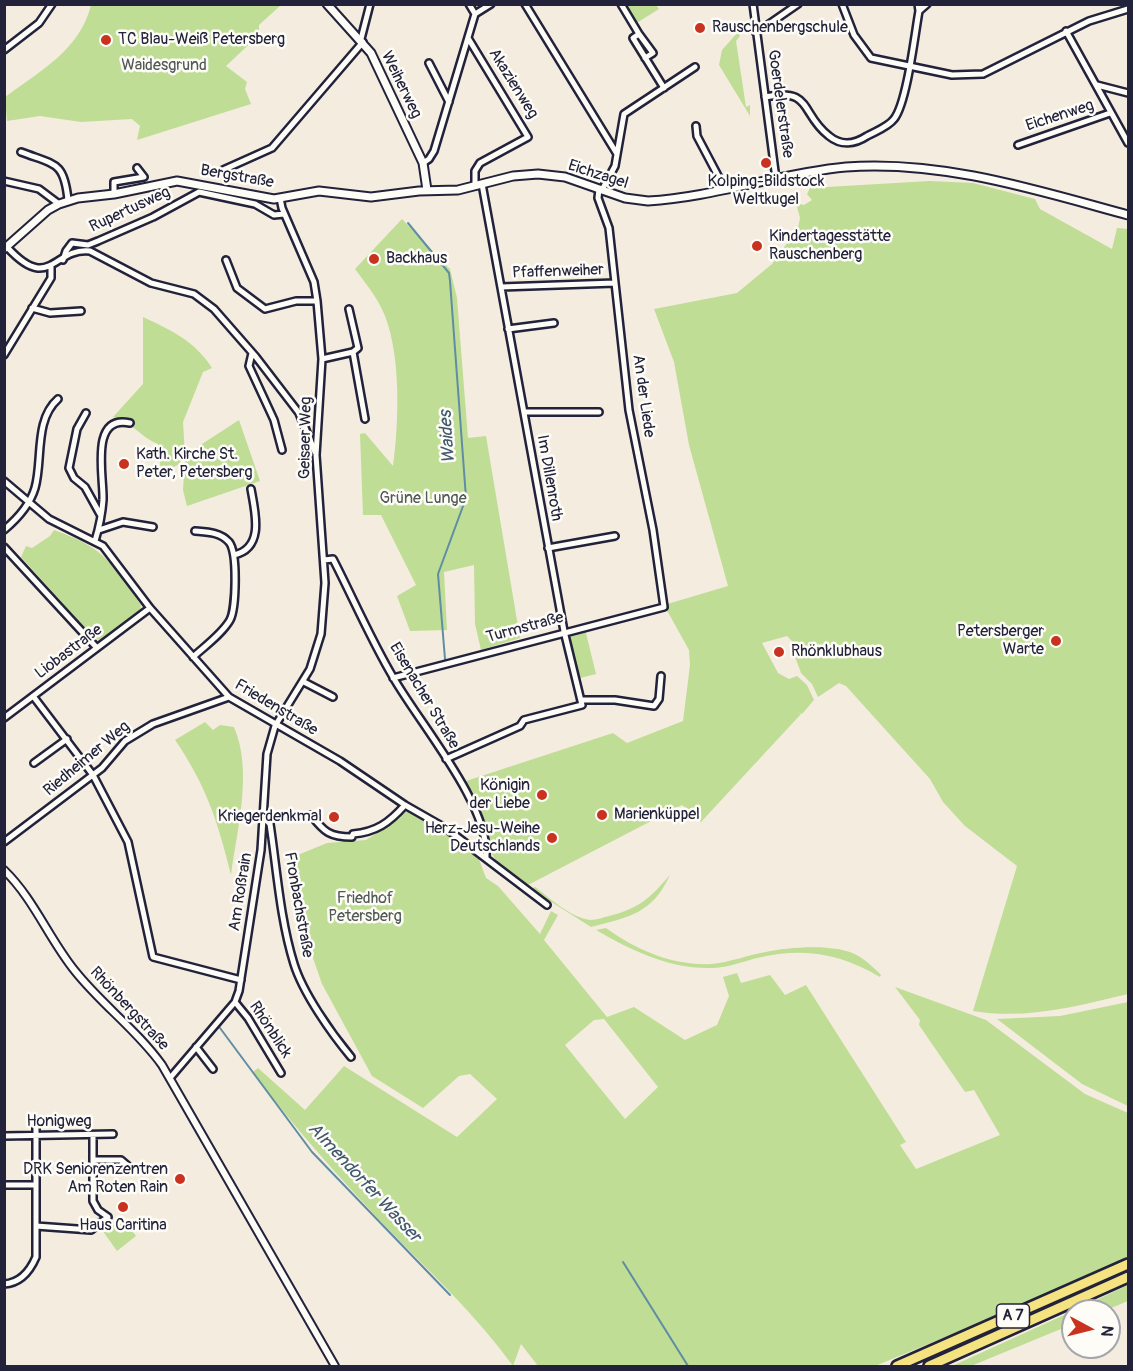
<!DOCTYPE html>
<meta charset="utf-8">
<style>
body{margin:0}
#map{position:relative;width:1133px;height:1371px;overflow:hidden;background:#f5ece0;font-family:Pangolin,sans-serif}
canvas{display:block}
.frame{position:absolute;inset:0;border:6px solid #22223b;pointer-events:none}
.north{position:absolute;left:1061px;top:1299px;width:60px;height:60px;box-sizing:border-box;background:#fdfcf7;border:2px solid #a5a5ac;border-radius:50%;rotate:97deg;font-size:16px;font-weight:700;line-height:24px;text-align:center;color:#22223b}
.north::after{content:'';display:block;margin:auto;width:21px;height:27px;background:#c8321e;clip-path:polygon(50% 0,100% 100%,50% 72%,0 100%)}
</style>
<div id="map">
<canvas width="1133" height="1371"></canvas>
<div class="frame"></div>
<div class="north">N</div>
</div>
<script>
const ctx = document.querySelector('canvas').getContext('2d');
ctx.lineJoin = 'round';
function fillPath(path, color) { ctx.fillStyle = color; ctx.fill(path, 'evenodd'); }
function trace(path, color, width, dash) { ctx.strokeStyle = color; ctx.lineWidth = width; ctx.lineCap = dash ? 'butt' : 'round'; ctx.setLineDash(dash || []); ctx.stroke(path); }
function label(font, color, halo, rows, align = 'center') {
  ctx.font = font + ' Pangolin,sans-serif'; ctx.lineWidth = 5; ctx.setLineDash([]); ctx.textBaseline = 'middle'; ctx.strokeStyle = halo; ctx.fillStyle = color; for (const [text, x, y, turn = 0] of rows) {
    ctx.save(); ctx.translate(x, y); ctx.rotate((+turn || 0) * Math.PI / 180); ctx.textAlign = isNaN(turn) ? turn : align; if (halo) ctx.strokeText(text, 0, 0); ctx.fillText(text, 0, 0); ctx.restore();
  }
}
const green = new Path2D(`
 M91 5 92 4 281 5 259 25V35L226 66 247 82 245 89 251 104 137 140 140 126 132 119 81 122 40 116 7 121 5 97C40 71 80 50 91 5Z
 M629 5H656L659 9 635 24 625 7Z
 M739 31 740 36 736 41 746 107 750 105V116L719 65 722 50Z
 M929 181 973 183 1035 199 1040 209 1112 249 1117 228 1128 229V994C1077 1006 1027 1020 973 1011L1017 866 965 826 943 802 930 779 846 686 839 683 818 697 812 684 801 673 793 651 796 645 787 636 762 643 778 673 789 679 797 676 807 685 814 700 802 714 796 711 801 714 701 822 682 805 526 886 499 864 493 856 463 782 613 733 627 743 683 721 690 665 689 650 664 605 728 586 689 445 674 362 654 309 737 293 772 264 798 228 800 218 796 203 804 205 812 200 807 194 810 188Z
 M402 219 450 269 457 298 468 438 486 436 520 638 481 650 475 624 474 565 444 572 447 630 410 631 397 596 416 585 381 515H363L360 434 365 433 393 466C399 423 401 357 385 316 378 298 366 284 355 269Z
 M143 317C171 330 195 341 212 368L203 372 183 422 185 455 239 420 260 481 187 506 183 490 185 456 178 465 161 472 158 444C140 437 132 421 113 417L143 384Z
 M54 530C105 548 111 562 141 605L140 611 101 640 95 639 21 557 26 546 32 548 50 536Z
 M585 629 596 674 576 679 565 634Z
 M205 722 213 730 220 725 234 727C253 771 237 829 231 875 218 822 206 785 175 740Z
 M406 808 446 830 477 854 486 878 498 886 540 934 551 911 558 915 544 940 607 1017 634 1007 685 1040 717 1025 729 996 723 977 737 973 741 983 770 975 785 995 806 985 906 1142 900 1145 916 1169 1000 1135 974 1090 965 1092 919 1025 920 1020 895 987 986 1020 1085 1094 1128 1113V1257L1057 1291 875 1366H538L521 1344 513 1366C476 1315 431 1273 387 1228 340 1178 294 1128 253 1072L258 1068 305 1110 344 1066 457 1137 497 1099 470 1074 459 1076 423 1108 372 1076 322 984 292 897 288 859 327 843 366 840 391 824ZM604 1019 658 1087 625 1119 565 1045 594 1020Z
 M670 875C652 914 629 917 591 927L531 889 535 887C551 899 571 918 591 920 597 920 604 917 609 916 640 908 649 899 670 875Z
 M606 928C636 950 673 966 712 964 731 962 748 955 766 952 790 947 839 943 860 957 868 962 875 969 881 975L880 977C840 953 803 947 757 958 741 962 724 969 708 968 667 968 631 950 596 930Z
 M1128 1002V1106L1082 1084 997 1019 1060 1016Z
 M117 1219 130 1227 136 1236 117 1251 102 1230Z
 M1128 1285V1301L1104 1311H1073Z
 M1073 1311V1324L971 1366H952Z`);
const stream = new Path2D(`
 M408 223 449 273 450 281 466 498 438 574 445 659
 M220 1028 312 1152 450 1295
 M623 1262 688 1366`);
const minor = new Path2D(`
 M469 4 475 14
 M525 4 617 154
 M621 4 639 34 633 38 664 88
 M753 4 776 179
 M842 4 854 35 871 58 952 75 983 74 1089 21 1128 9
 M919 11 927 4
 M1066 31 1128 143
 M756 33 798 4
 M639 34 653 53 645 58
 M468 38 528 137 480 163 475 171V186
 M361 39 370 4
 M4 50 39 23 52 4
 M429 63 449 102
 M1097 85 1128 93
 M765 97C813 87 800 114 829 136 841 146 855 144 867 136 876 131 888 127 894 119 907 103 915 33 919 11L918 4
 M696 126 697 136 725 189
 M1018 145 1110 113
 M21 152C55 165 64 161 68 200
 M423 163 429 159 434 151 475 14 491 4
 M223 170 272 148 363 42
 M4 181 39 189 59 204
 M602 190 615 166 624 114 695 67
 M114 194V182L144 177 137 168
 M7 247C50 294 53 247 90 251L151 283 194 294 214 309 256 357 299 413 315 452
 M63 260 66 251 72 243 88 245 98 241 153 217 199 192 255 204 274 215 284 214
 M226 260 237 288 265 309 296 301H317
 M501 287 615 283
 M32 308 50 313 81 311
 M349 309 358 348 353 352 365 419
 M508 329 554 323
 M252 353 249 366 274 420 282 450
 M4 355 51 278V266
 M322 359 353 352
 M524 412H599
 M86 413 77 429 69 468 74 478 85 487 100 514
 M4 481 49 519 103 546 150 608 229 697 340 761 405 805 447 829 547 905
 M4 530C17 519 30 505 35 488 43 460 34 420 58 399
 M99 530 123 522 153 527
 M95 541C99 528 102 514 103 500 104 477 89 414 130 423
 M4 547 97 648
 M548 548 615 536
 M234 555C265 548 255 512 251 489
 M324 560 333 559C353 598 371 640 393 677 419 723 490 805 486 857
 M193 657C205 646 222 634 230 620 236 609 238 553 229 542 220 532 207 532 195 531
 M393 678 664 607 653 530 629 410 609 228 598 198 599 189
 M304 682 333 697
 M33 696 93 775 128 842 153 957 241 980
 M582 700H615L654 706 659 699 661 676
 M4 718 150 608
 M446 759 520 726 524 720 582 705 564 631 482 184
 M34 763 67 739
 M311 815C324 832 330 837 352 837L353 834C376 832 389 823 405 805
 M263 817 270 824C277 870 280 919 294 964 303 993 331 1033 351 1057
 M4 842 102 768 125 741 153 724 229 697
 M235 1002 248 1018 281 1073
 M196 1047 213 1069
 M170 1078 235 1002 239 991 261 850 267 754 275 726 310 669 321 634 325 583 316 455 322 359 317 301 314 282 282 208 280 198
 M4 1136 113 1134
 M94 1160H121L128 1166
 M5 1185H36
 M36 1226 91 1230 108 1217 98 1210 93 1201V1135
 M4 1284C21 1283 30 1271 36 1257V1122`);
const tertiary = new Path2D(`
 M4 870C34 899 49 939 75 971 102 1005 137 1030 162 1065L335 1366`);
const secondary = new Path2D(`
 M327 4 371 53 423 163 427 190
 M4 249 48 210 59 204 78 198 114 194 177 181 274 199 319 191 371 197 419 191 458 190 513 176 538 174 565 177 625 198 648 201C715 197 780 173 846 167 943 160 1036 190 1128 215`);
const motorway = new Path2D(`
 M897 1366 1128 1264
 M929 1366 1128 1277`);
const markers = [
 [700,28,6,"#c8321e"],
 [106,40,6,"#c8321e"],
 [766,163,6,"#c8321e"],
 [757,246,6,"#c8321e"],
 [374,259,6,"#c8321e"],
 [124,464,6,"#c8321e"],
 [1056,641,6,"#c8321e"],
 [779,652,6,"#c8321e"],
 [542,795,6,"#c8321e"],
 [602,815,6,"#c8321e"],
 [334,817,6,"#c8321e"],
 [552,838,6,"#c8321e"],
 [180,1179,6,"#c8321e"],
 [123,1207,6,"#c8321e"]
];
const shields = [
 [1013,1316,33]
];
const shieldNames = [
 ["A 7",1013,1316]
];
const poiNames = [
 ["Rauschenbergschule",712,28],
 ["TC Blau-Weiß Petersberg",118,40],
 ["Kolping-Bildstock",766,182,"center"],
 ["Weltkugel",766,200,"center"],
 ["Kindertagesstätte",769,237],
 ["Rauschenberg",769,255],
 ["Backhaus",386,259],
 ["Kath. Kirche St.",136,455],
 ["Peter, Petersberg",136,473],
 ["Petersberger",1044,632,"right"],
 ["Warte",1044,650,"right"],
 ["Rhönklubhaus",791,652],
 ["Königin",530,786,"right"],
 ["der Liebe",530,804,"right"],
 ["Marienküppel",614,815],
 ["Kriegerdenkmal",322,817,"right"],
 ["Herz-Jesu-Weihe",540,829,"right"],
 ["Deutschlands",540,847,"right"],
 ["DRK Seniorenzentren",168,1170,"right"],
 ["Am Roten Rain",168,1188,"right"],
 ["Haus Caritina",123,1226,"center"]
];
const parkNames = [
 ["Waidesgrund",164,66],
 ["Grüne Lunge",423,499],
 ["Friedhof",365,899],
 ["Petersberg",365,917]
];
const streetNames = [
 ["Akazienweg",513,84,58],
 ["Weiherweg",401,85,64],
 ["Goerdelerstraße",780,104,82],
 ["Eichenweg",1060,116,-18],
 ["Eichzagel",598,175,18],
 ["Bergstraße",237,177,10],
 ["Rupertusweg",130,210,-25],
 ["Pfaffenweiher",558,272,-2],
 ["An der Liede",643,396,82],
 ["Geisaer Weg",306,438,-89],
 ["Im Dillenroth",549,478,80],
 ["Turmstraße",525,628,-15],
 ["Liobastraße",69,652,-37],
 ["Eisenacher Straße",424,696,59],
 ["Friedenstraße",276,708,31],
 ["Riedheimer Weg",87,759,-40],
 ["Am Roßrain",241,892,-81],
 ["Fronbachstraße",298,905,80],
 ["Rhönbergstraße",129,1009,47],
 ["Rhönblick",270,1030,57],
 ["Honigweg",59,1122]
];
const waterNames = [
 ["Waides",448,437,-94],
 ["Almendorfer Wasser",364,1183,47]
];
fillPath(green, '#bfdd95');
trace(stream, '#5f8da3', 2);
trace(minor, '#22223b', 10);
trace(tertiary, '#22223b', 10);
trace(secondary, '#22223b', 11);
trace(motorway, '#22223b', 14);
trace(minor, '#fdfcf7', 5);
trace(tertiary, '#fdfcf7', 6);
trace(secondary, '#fdfcf7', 7);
trace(motorway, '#f5e382', 9);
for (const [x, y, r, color] of markers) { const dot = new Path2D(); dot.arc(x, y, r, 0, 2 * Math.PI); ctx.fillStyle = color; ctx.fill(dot); trace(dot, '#fdfcf7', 2); }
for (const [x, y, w] of shields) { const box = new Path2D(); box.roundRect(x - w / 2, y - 12, w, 24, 4.5); ctx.fillStyle = '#fdfcf7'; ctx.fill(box); trace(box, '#22223b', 1.5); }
label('bold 15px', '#22223b', null, shieldNames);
label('16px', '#22223b', '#fdfcf7', poiNames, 'left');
label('16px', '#515a56', '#fdfcf7', parkNames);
label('16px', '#22223b', '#fdfcf7', streetNames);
label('italic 18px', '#41586f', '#fdfcf7', waterNames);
</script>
